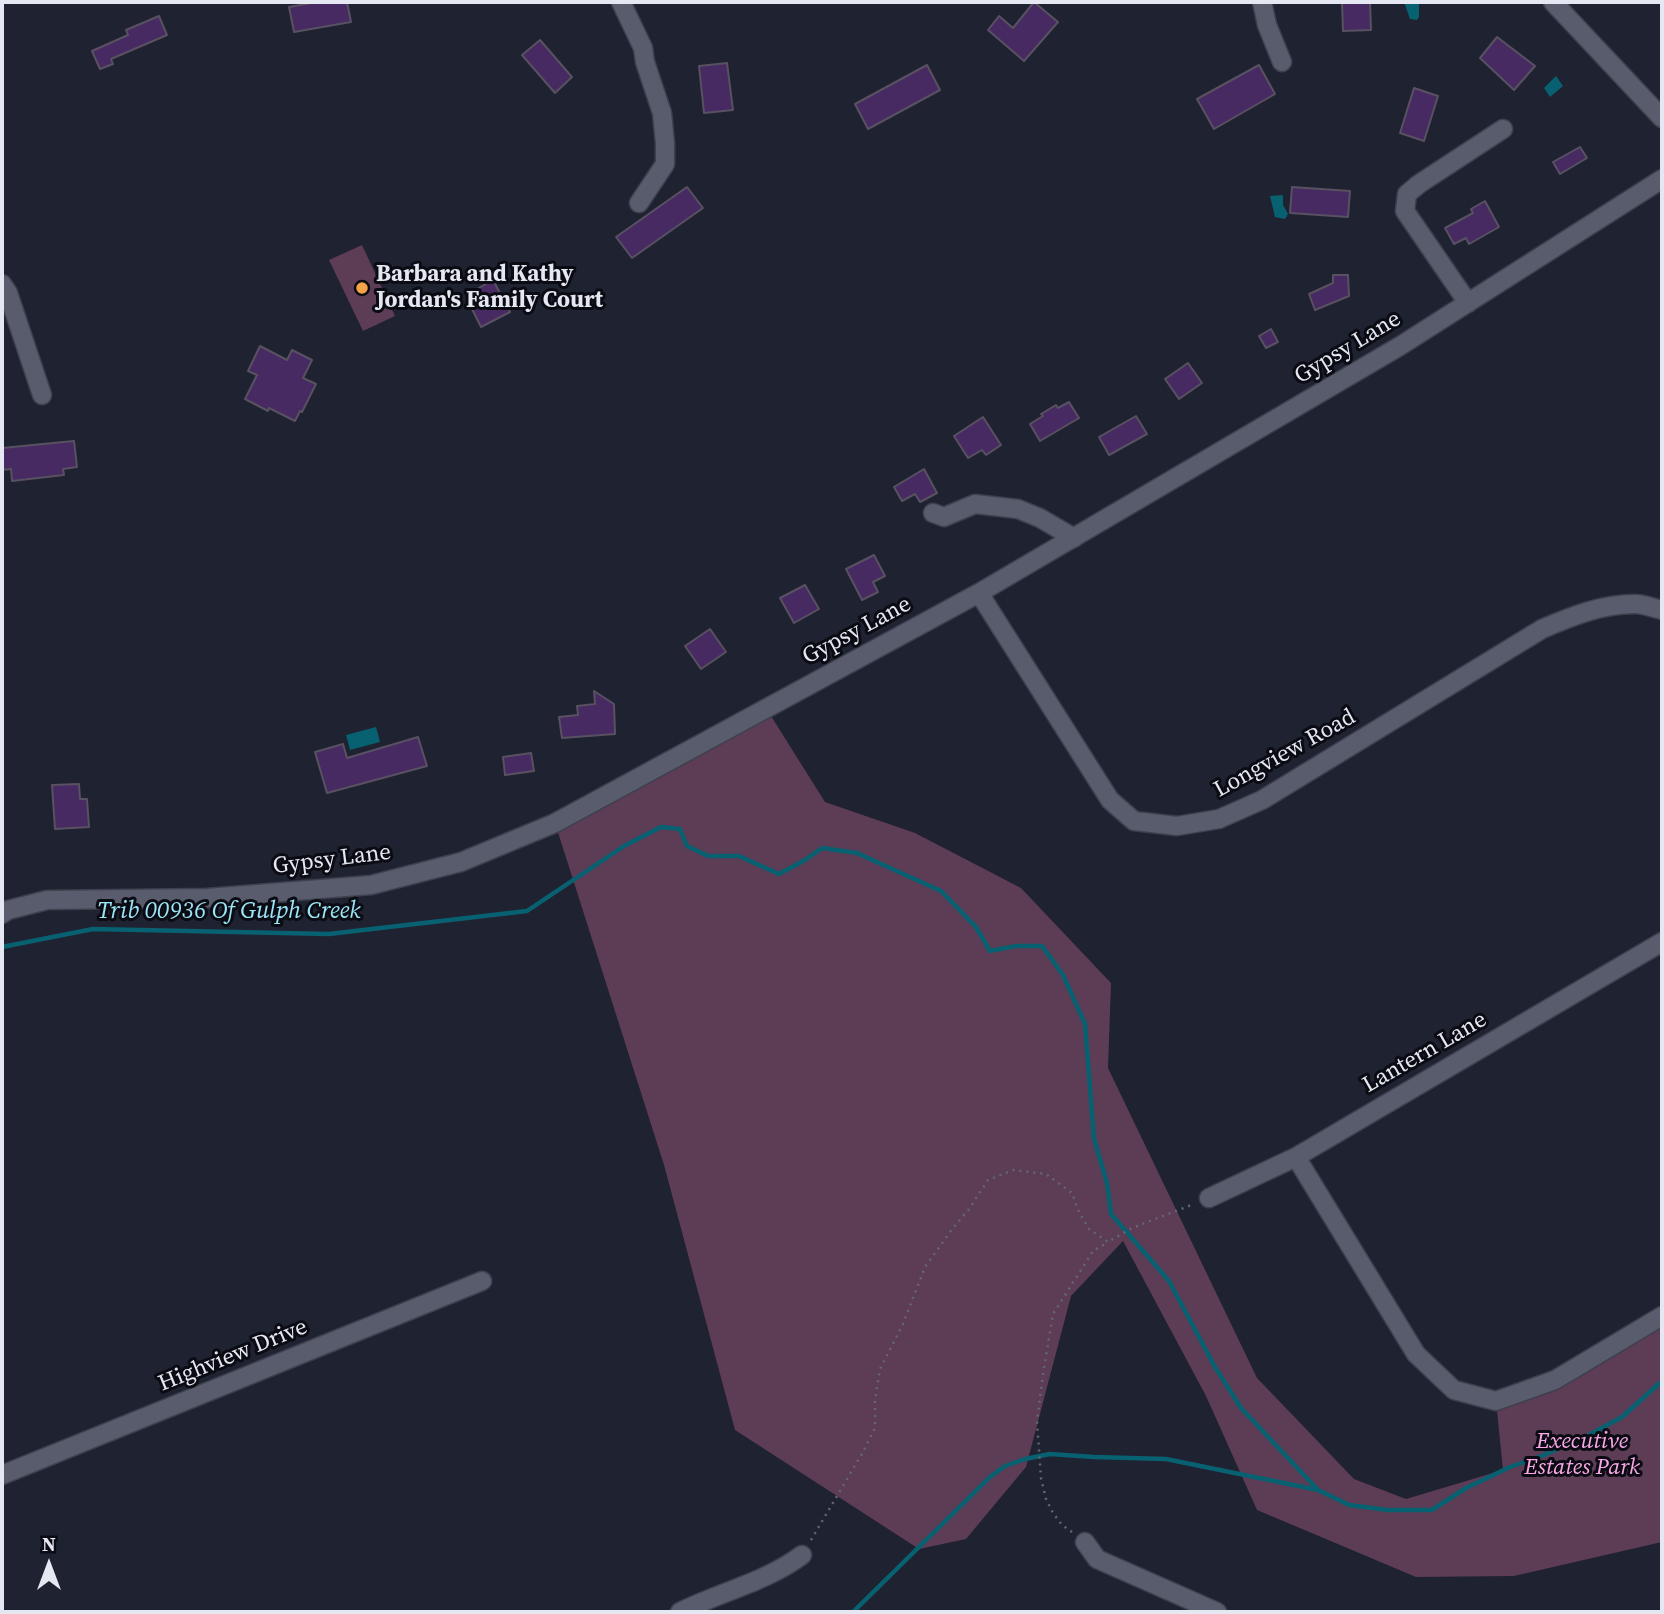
<!DOCTYPE html>
<style>
body{margin:0}
#map{position:relative;width:1664px;height:1614px;overflow:hidden;background:#1f2231;font-family:"Source Serif 4",serif}
canvas{display:block}
.frame{position:absolute;inset:0;border:4px solid #e5e7f2;pointer-events:none}
.north{position:absolute;left:14px;top:1530px;width:70px;height:70px;-webkit-text-stroke:5px #0b0c13;paint-order:stroke;rotate:0deg;font-size:19px;font-weight:700;line-height:28px;text-align:center;color:#e5e7f2}
.north::after{content:'';display:block;margin:auto;width:24px;height:32px;background:#e5e7f2;clip-path:polygon(50% 0,100% 100%,50% 72%,0 100%)}
</style>
<div id="map">
<canvas width="1664" height="1614"></canvas>
<div class="frame"></div>
<div class="north">N</div>
</div>
<script>
const ctx = document.querySelector('canvas').getContext('2d');
ctx.lineJoin = 'round';
function fillPath(path, color) { ctx.fillStyle = color; ctx.fill(path, 'evenodd'); }
function trace(path, color, width, dash) { ctx.strokeStyle = color; ctx.lineWidth = width; ctx.lineCap = dash ? 'butt' : 'round'; ctx.setLineDash(dash || []); ctx.stroke(path); }
function label(font, color, halo, rows, align = 'center') {
  ctx.font = font + ' "Source Serif 4",serif'; ctx.lineWidth = 6; ctx.setLineDash([]); ctx.textBaseline = 'middle'; ctx.strokeStyle = halo; ctx.fillStyle = color; for (const [text, x, y, turn = 0] of rows) {
    ctx.save(); ctx.translate(x, y); ctx.rotate((+turn || 0) * Math.PI / 180); ctx.textAlign = isNaN(turn) ? turn : align; if (halo) ctx.strokeText(text, 0, 0); ctx.fillText(text, 0, 0); ctx.restore();
  }
}
const green = new Path2D(`
 M362 245 395 316 363 331 329 260Z
 M766 708 825 802 915 833 1021 888 1111 983 1108 1068 1257 1378 1354 1479 1406 1499 1503 1470 1496 1401 1662 1317V1542L1514 1576 1416 1577 1257 1510 1206 1396 1123 1241 1071 1296 1026 1467 966 1539 919 1549 735 1430 664 1165 555 823Z`);
const water = new Path2D(`
 M1404 2H1419V17L1417 20 1410 19Z
 M1556 76 1563 86 1550 97 1544 88Z
 M1283 195V205L1288 214 1285 219 1275 217 1270 196Z
 M376 727 380 742 350 750 346 735Z`);
const stream = new Path2D(`
 M2 947 93 929 329 934 527 911 624 846 661 827 680 829 687 846 708 856H739L779 874 805 860 822 848 857 853 941 891 976 927 990 951 1016 946H1042L1063 975 1085 1024 1094 1139 1107 1183 1111 1214 1169 1281 1215 1367 1241 1408 1318 1490
 M853 1612 990 1477 1005 1466 1025 1459 1050 1454 1094 1457 1166 1459 1318 1490 1349 1505 1388 1510H1432L1466 1488 1510 1467 1544 1455 1587 1436 1622 1417 1662 1381`);
const building = new Path2D(`
 M317 2H347L351 22 294 32 289 7Z
 M1034 2 1058 22 1024 61 988 30 999 16 1013 28Z
 M1342 2H1370L1371 30 1343 31Z
 M159 16 167 35 111 59 113 64 100 69 92 51 128 35 126 30Z
 M1497 37 1535 66 1514 90 1480 58Z
 M540 40 572 77 555 93 522 55Z
 M727 63 733 110 704 113 699 66Z
 M927 65 940 90 868 129 855 104Z
 M1259 65 1275 94 1214 129 1197 99Z
 M1414 88 1438 96 1424 141 1400 133Z
 M1580 147 1587 158 1560 174 1553 162Z
 M687 187 703 208 632 258 616 237Z
 M1292 187 1350 191 1348 217 1290 213Z
 M1485 201 1499 227 1469 244 1466 238 1454 244 1445 228 1473 213 1471 209Z
 M1333 275H1348L1349 296 1315 310 1309 294 1333 283Z
 M493 280 510 312 481 327 469 303 481 296 477 289Z
 M1271 329 1278 342 1266 348 1259 336Z
 M260 346 287 360 292 350 312 360 303 378 316 384 302 412 300 411 295 421 269 408 268 411 245 399 257 375 248 371Z
 M1188 363 1202 383 1179 399 1165 379Z
 M1069 402 1079 418 1040 441 1030 424 1043 416 1041 414 1056 405 1058 408Z
 M1136 416 1147 434 1109 455 1099 437Z
 M983 417 1001 445 986 455 982 450 968 458 954 436Z
 M74 441 77 467 63 469 64 475 12 481 11 469 2 470V448Z
 M924 469 937 493 920 502 915 494 902 501 894 487Z
 M874 555 885 576 873 582 878 592 862 600 846 569Z
 M805 585 819 609 794 623 780 598Z
 M710 629 726 652 701 669 685 646Z
 M594 691 614 704 615 734 562 738 559 717 578 715 577 706 595 704Z
 M418 737 427 766 327 793 315 752 343 744 347 758Z
 M531 753 534 771 505 775 503 757Z
 M79 784 80 799H87L89 827 55 829 52 785Z`);
const path = new Path2D(`
 M1072 1532 1062 1525 1053 1513 1046 1499 1041 1478 1037 1422 1043 1374 1053 1314 1093 1251 1108 1242
 M811 1540 863 1452 875 1428V1400L880 1369 903 1324 925 1267 953 1228 969 1209 988 1180 1013 1170 1046 1174 1072 1193 1079 1212 1089 1229 1108 1242 1132 1228 1194 1204`);
const minor = new Path2D(`
 M621 2 643 48 645 62 662 113 665 143V164L639 203
 M1262 2 1267 25 1282 62
 M1553 2 1662 118
 M2 284 8 293 42 395
 M1468 303 1405 211 1407 194 1419 184 1503 129
 M933 513 944 517 975 504 1018 509 1040 518 1074 538
 M979 593 1110 800 1134 821 1177 826 1219 819 1262 800 1542 629C1572 616 1602 604 1635 604 1644 604 1653 608 1662 610
 M2 914 8 910 47 900 207 898 371 885 461 862 555 823 979 593 1400 346 1662 179
 M1296 1157 1416 1354 1454 1390 1496 1401 1555 1380 1662 1316
 M1209 1198 1296 1157 1662 942
 M2 1475 482 1281
 M1085 1542 1097 1559 1217 1612
 M680 1612C720 1592 766 1582 802 1555`);
const markers = [
 [362,288,7,"#f5a346"]
];
const poiNames = [
 ["Barbara and Kathy",376,275],
 ["Jordan's Family Court",376,301]
];
const streetNames = [
 ["Gypsy Lane",1348,348,-31],
 ["Gypsy Lane",857,631,-28],
 ["Longview Road",1285,754,-29],
 ["Gypsy Lane",332,860,-7],
 ["Lantern Lane",1425,1053,-30],
 ["Highview Drive",233,1356,-22]
];
const parkNames = [
 ["Executive",1582,1442],
 ["Estates Park",1582,1468]
];
const waterNames = [
 ["Trib 00936 Of Gulph Creek",229,912]
];
fillPath(green, '#5d3c55');
fillPath(water, '#076171');
trace(stream, '#076171', 4.5);
fillPath(building, '#472a62');
trace(building, '#585161', 2);
trace(minor, '#3e404d', 21);
trace(path, '#646674', 2.5, [2, 5]);
trace(minor, '#585c6d', 18);
for (const [x, y, r, color] of markers) { const dot = new Path2D(); dot.arc(x, y, r, 0, 2 * Math.PI); ctx.fillStyle = color; ctx.fill(dot); trace(dot, '#0b0c13', 2.5); }
label('bold 23px', '#e5e7f2', '#0b0c13', poiNames, 'left');
label('23px', '#e5e7f2', '#0b0c13', streetNames);
label('italic 23px', '#fba6e7', '#0b0c13', parkNames);
label('italic 24px', '#9ce5f7', '#0b0c13', waterNames);
</script>
